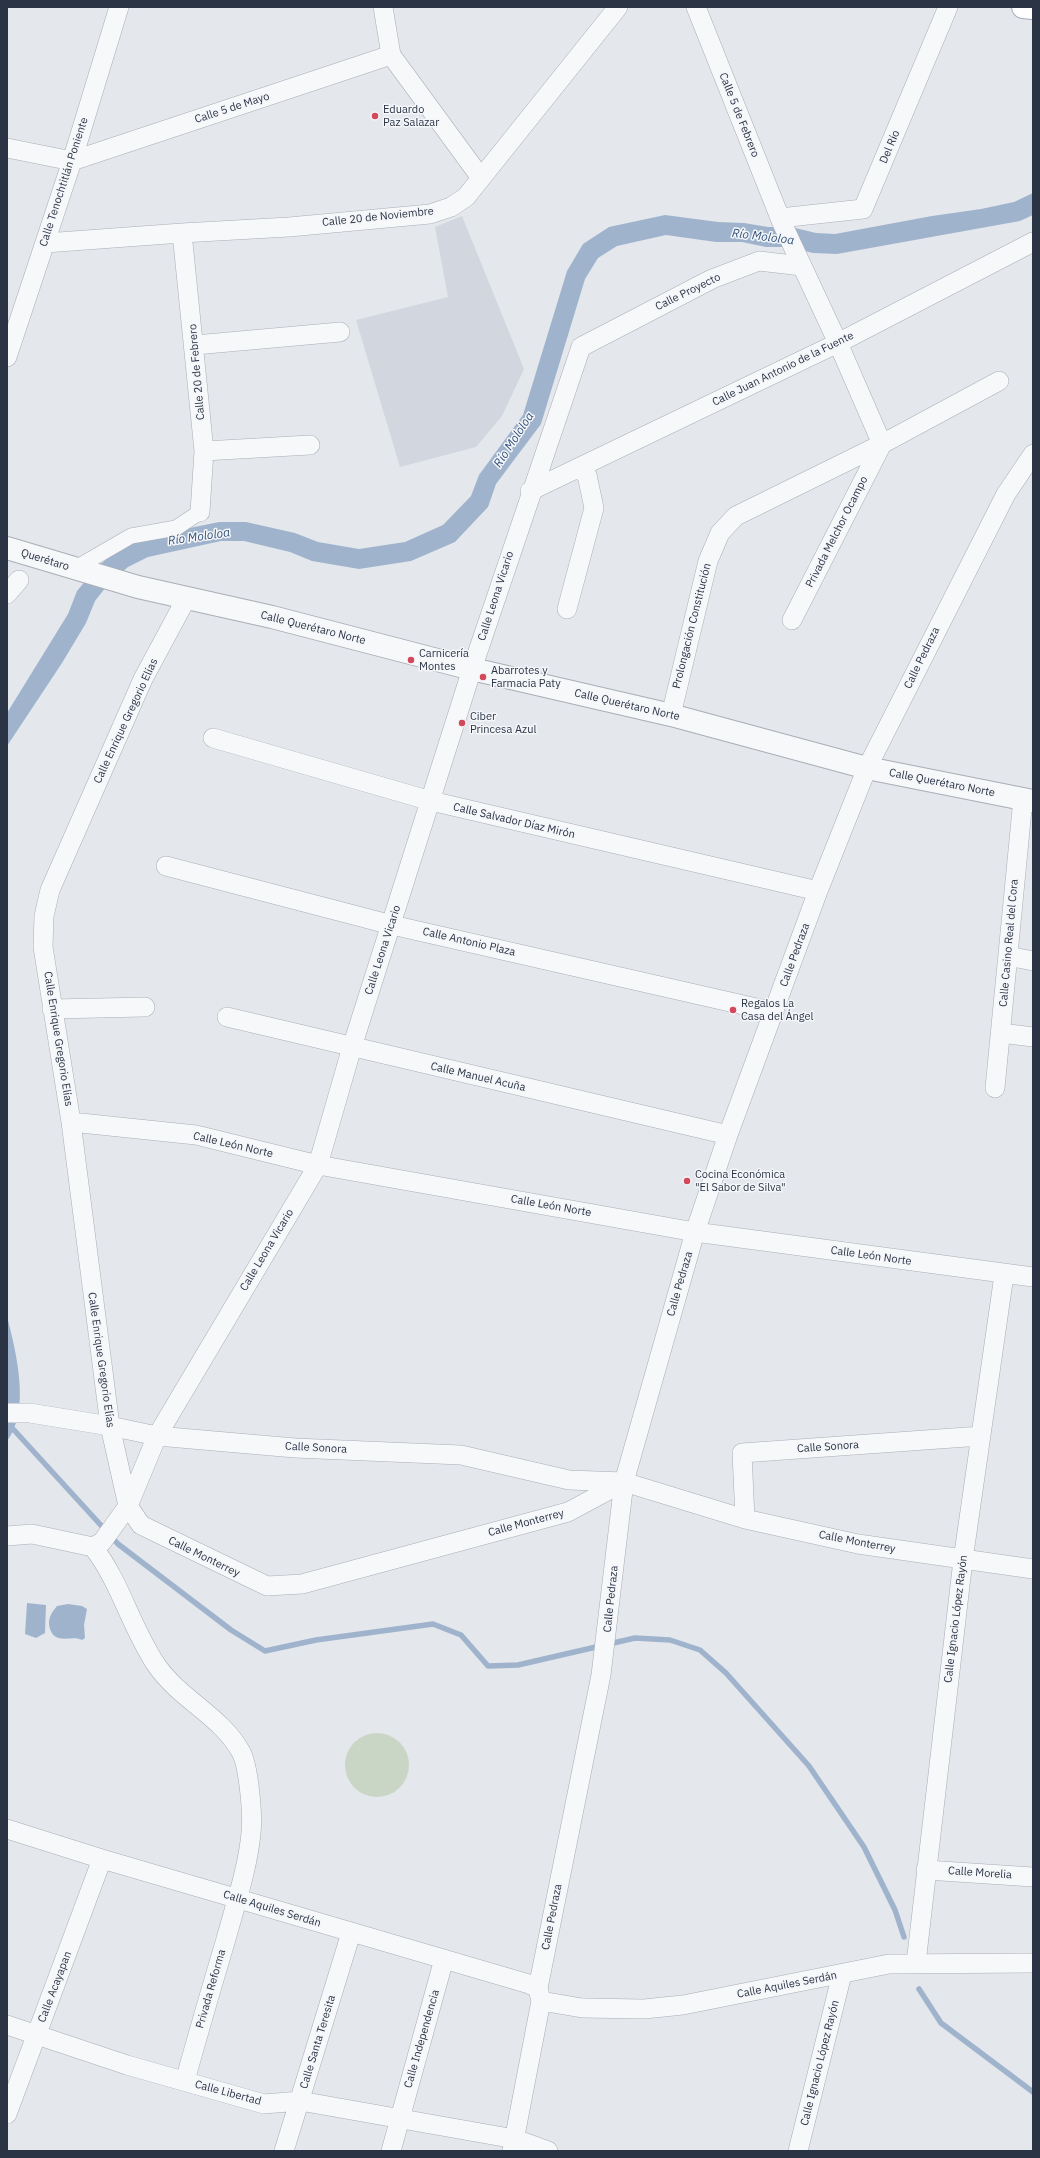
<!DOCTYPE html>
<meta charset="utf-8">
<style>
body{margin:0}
#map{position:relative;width:1040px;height:2158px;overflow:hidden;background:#e4e7ec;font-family:"IBM Plex Sans",sans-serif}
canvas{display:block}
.frame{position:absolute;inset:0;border:8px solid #2b3445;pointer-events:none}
</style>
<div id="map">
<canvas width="1040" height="2158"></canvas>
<div class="frame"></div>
</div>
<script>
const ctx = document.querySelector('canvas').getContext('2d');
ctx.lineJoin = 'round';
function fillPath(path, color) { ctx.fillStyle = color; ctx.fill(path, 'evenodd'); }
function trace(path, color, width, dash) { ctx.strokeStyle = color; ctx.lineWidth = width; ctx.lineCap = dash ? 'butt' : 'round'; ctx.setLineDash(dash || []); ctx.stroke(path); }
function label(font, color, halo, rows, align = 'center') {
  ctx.font = font + ' "IBM Plex Sans",sans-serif'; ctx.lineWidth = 3; ctx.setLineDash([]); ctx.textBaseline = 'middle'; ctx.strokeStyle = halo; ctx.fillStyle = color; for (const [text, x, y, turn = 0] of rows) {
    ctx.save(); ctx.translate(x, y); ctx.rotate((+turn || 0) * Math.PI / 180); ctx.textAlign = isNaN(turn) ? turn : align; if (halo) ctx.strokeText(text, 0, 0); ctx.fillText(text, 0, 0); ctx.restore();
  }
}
const built = new Path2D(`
 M462 216 524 369 502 416 476 447 400 467 356 320 448 297 435 227Z`);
const green = new Path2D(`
 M345 1765a32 32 0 1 1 64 0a32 32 0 1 1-64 0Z`);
const water = new Path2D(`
 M1033 193V215L1020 221 837 254 813 253 789 247H766L742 242H716L666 235 617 246 598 258 585 279 541 424 496 484 488 507 455 542 411 561 359 569 312 561 290 552 244 541H221L148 557 128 567 109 583 95 601 86 623 62 663 7 746V713L68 614 77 591 95 569 116 551 141 538 219 522H246L295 533 318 542 359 549 405 542 443 525 471 496 479 475 523 415 567 271 583 244 609 227 665 215 718 222 744 223 768 227H791L816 233 835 234 932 216 981 209 1014 202Z
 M7 1316C16 1352 31 1410 7 1441Z
 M27 1603 46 1605 45 1633 36 1638 25 1634Z
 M68 1604 82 1606 87 1609 84 1625 85 1638 82 1640C72 1634 56 1646 50 1629 47 1620 51 1613 57 1606Z`);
const stream = new Path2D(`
 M7 1429 14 1430 118 1544 231 1630 265 1651 316 1640 433 1624 461 1635 488 1666 518 1665 635 1638 670 1640 700 1650 726 1673 809 1766 864 1847 895 1910 904 1937
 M919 1989 941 2023 1033 2092`);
const pedestrian = new Path2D(`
 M74 569 131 536 176 528 200 512`);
const minor = new Path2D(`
 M383 7 391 55 481 178
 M696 7 782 223 838 343 882 444 792 620
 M7 148 72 161 391 55
 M780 218 863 209 948 7
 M182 233 204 451 200 512
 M45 243 182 233 289 227 430 214 451 207 466 197 618 7
 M195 345 340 332
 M7 357 72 161 119 7
 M204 451 310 445
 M530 491 838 343 1033 242
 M7 594 19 580
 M186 599 143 679 50 890 44 916 43 947 71 1122 110 1426 128 1506 141 1525 267 1586 302 1584 568 1512 624 1482
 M567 609 594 508 587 475 578 468
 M671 715 708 561 720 533 736 516 882 444 999 381
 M213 738 431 801 818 891
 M166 866 392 925 774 1012
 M1008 956 1033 961
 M52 1009 145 1007
 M227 1017 728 1135
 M1001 1033 1033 1037
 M995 1088 1023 799
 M71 1122 196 1135 318 1165 695 1232 1033 1277
 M7 1413H30L110 1426 157 1436 295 1448 461 1455 569 1480 624 1482 745 1519 858 1544 1033 1569
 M745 1519 742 1453 981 1436
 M7 1536 32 1534 93 1547 102 1542 128 1506 157 1436 318 1165 352 1047 472 669 581 347 712 279 759 261 802 266
 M93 1547C121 1583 131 1628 157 1666 181 1700 221 1716 241 1752 249 1767 253 1816 251 1833 248 1867 235 1906 226 1939 212 1986 198 2034 185 2081
 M7 1829 102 1859 529 1984 538 1988
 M926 1870 1033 1877
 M916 1963 963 1560 1004 1275
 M541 2001 582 2008 644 2009 683 2005 889 1964 1033 1963
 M7 2025 127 2065 264 2104 300 2101 515 2139 548 2151
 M7 2114 102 1859
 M284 2151 351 1933
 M391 2151 444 1959
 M512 2151 541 2001 538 1988 601 1675 624 1482 695 1232 728 1135 818 891 867 768 1006 494 1033 454
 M798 2151 842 1974`);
const tertiary = new Path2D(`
 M7 548 138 587 272 617 472 669 671 715 867 768 1033 801`);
const primary = new Path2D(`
 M1023 7 1033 8`);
const markers = [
 [375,116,4,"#d1495b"],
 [411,660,4,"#d1495b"],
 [483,677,4,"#d1495b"],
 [462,723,4,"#d1495b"],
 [733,1010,4,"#d1495b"],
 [687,1181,4,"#d1495b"]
];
const streetNames = [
 ["Calle 5 de Mayo",232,108,-18],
 ["Calle 5 de Febrero",739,115,68],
 ["Del Río",890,147,-67],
 ["Calle Tenochtitlán Poniente",64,182,-72],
 ["Calle 20 de Noviembre",378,217,-6],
 ["Calle Proyecto",688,292,-26],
 ["Calle Juan Antonio de la Fuente",783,369,-26],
 ["Calle 20 de Febrero",197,372,-95],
 ["Privada Melchor Ocampo",837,532,-63],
 ["Querétaro",45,560,17],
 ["Calle Leona Vicario",496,596,-72],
 ["Prolongación Constitución",692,626,-76],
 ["Calle Querétaro Norte",313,628,14],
 ["Calle Pedraza",922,658,-64],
 ["Calle Querétaro Norte",627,705,13],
 ["Calle Enrique Gregorio Elías",126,721,-65],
 ["Calle Querétaro Norte",942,783,11],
 ["Calle Salvador Díaz Mirón",514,821,13],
 ["Calle Antonio Plaza",469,942,13],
 ["Calle Casino Real del Cora",1009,943,-85],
 ["Calle Leona Vicario",383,950,-72],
 ["Calle Pedraza",795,955,-70],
 ["Calle Enrique Gregorio Elías",58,1039,81],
 ["Calle Manuel Acuña",478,1077,13],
 ["Calle León Norte",233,1145,13],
 ["Calle León Norte",551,1206,10],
 ["Calle Leona Vicario",267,1250,-59],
 ["Calle León Norte",871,1256,8],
 ["Calle Pedraza",680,1284,-74],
 ["Calle Enrique Gregorio Elías",101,1360,82],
 ["Calle Sonora",828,1447,-4],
 ["Calle Sonora",316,1448,3],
 ["Calle Monterrey",526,1523,-15],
 ["Calle Monterrey",857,1542,11],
 ["Calle Monterrey",204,1557,26],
 ["Calle Pedraza",611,1599,-84],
 ["Calle Ignacio López Rayón",956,1619,-83],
 ["Calle Morelia",980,1873,4],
 ["Calle Aquiles Serdán",272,1909,17],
 ["Calle Pedraza",552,1917,-79],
 ["Calle Aquiles Serdán",787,1985,-11],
 ["Calle Acayapan",55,1987,-69],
 ["Privada Reforma",211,1989,-74],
 ["Calle Independencia",422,2039,-74],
 ["Calle Santa Teresita",318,2042,-73],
 ["Calle Ignacio López Rayón",820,2063,-76],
 ["Calle Libertad",228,2093,15]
];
const poiNames = [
 ["Eduardo",383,110],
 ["Paz Salazar",383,123],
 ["Carnicería",419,654],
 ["Montes",419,667],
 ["Abarrotes y",491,671],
 ["Farmacia Paty",491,684],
 ["Ciber",470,717],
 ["Princesa Azul",470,730],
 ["Regalos La",741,1004],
 ["Casa del Ángel",741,1017],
 ["Cocina Económica",695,1175],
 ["\"El Sabor de Silva\"",695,1188]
];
const waterNames = [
 ["Río Mololoa",763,237,7],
 ["Río Mololoa",514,440,-57],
 ["Río Mololoa",199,537,-8]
];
fillPath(built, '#d2d6de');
fillPath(green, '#c9d6c5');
fillPath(water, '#9fb4cc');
trace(stream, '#9fb4cc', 5.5);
trace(pedestrian, '#a9aeb7', 16);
trace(minor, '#a9aeb7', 20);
trace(tertiary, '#a9aeb7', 24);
trace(primary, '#a3abb8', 24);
trace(pedestrian, '#f7f8fa', 15);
trace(minor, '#f7f8fa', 19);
trace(tertiary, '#f7f8fa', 22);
trace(primary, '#fff', 22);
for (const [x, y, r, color] of markers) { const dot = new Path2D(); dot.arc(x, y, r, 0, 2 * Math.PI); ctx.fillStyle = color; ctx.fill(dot); trace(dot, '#f4f6f9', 1.5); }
label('11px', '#2b3445', '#f4f6f9', streetNames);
label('11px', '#2b3445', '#f4f6f9', poiNames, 'left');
label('italic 12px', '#34527a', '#f4f6f9', waterNames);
</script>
